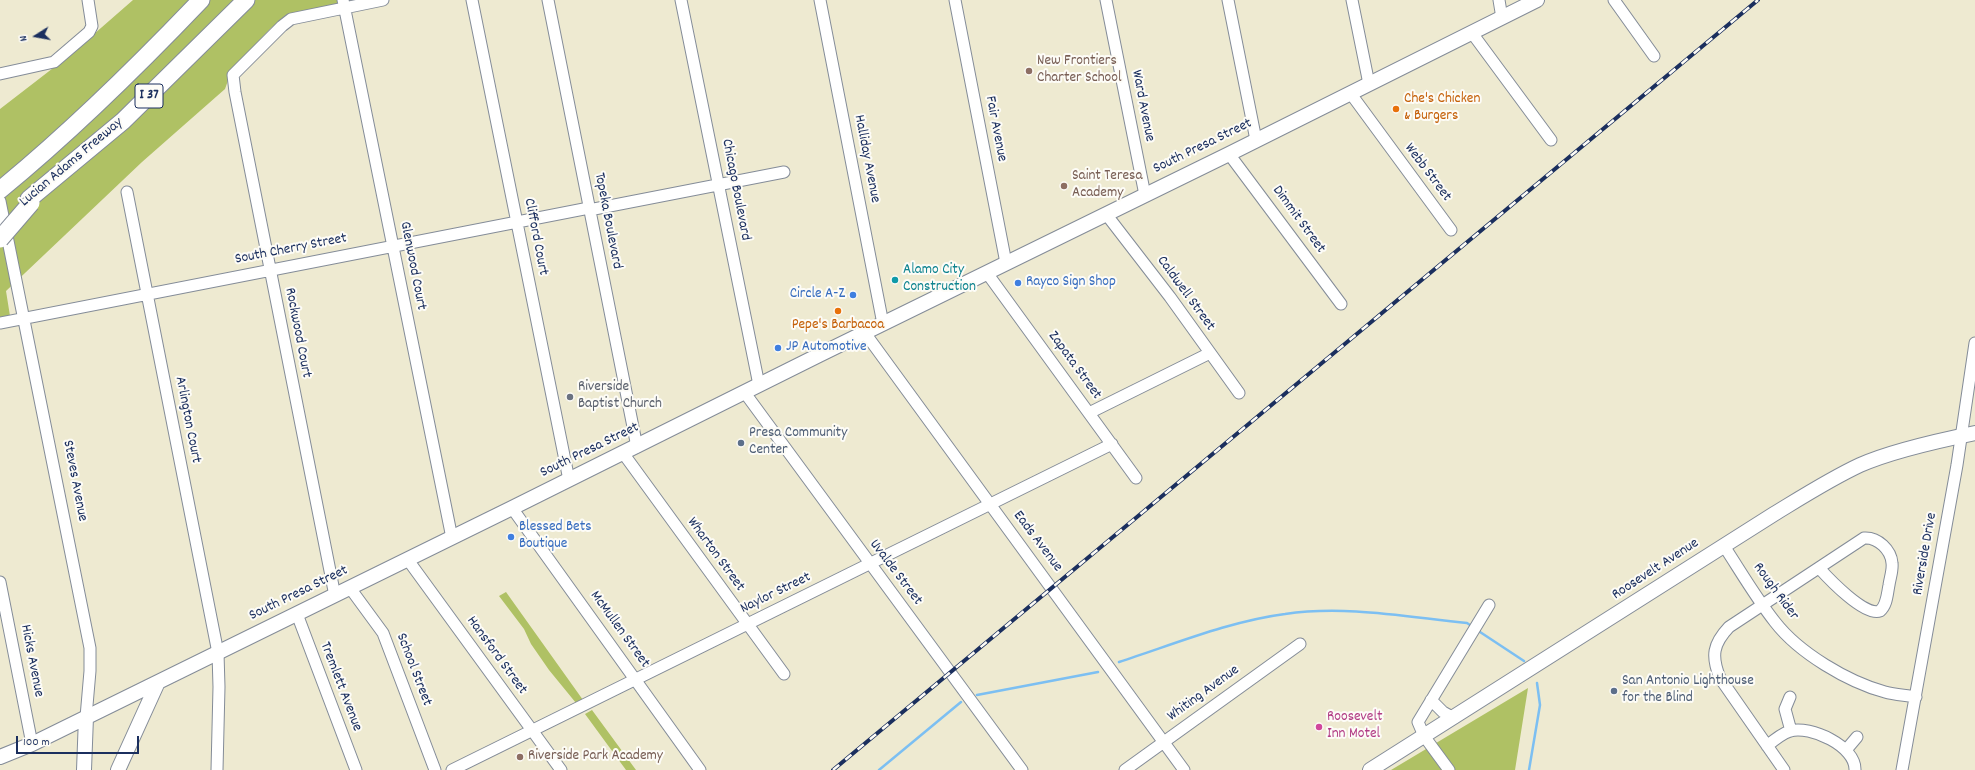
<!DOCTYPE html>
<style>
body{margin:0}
#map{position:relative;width:1975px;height:770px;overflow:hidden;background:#eeead1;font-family:Dekko,sans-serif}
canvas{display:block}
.north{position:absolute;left:16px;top:16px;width:40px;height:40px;-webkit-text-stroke:3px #fdfcf7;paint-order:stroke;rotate:259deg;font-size:11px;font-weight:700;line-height:16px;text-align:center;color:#1b2f5e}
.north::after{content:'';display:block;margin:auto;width:14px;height:18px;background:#1b2f5e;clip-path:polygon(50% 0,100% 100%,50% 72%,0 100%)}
.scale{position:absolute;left:16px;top:736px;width:123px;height:18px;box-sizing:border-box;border:2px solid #1b2f5e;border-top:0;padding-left:5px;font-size:12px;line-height:14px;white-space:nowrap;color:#1b2f5e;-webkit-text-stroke:3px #fdfcf7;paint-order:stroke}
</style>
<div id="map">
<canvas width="1975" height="770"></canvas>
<div class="north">N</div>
<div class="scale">100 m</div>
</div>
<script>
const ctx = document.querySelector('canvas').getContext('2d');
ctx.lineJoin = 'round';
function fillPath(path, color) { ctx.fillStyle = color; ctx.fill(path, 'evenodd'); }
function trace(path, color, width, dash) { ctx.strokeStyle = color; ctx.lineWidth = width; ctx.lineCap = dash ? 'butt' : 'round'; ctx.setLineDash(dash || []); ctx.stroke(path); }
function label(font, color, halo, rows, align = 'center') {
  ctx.font = font + ' Dekko,sans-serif'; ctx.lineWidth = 4; ctx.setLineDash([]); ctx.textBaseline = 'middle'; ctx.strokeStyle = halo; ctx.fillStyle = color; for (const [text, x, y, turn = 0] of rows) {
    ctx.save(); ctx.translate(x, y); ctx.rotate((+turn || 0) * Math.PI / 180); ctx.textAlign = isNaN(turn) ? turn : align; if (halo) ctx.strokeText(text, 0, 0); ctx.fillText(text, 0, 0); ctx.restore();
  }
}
const green = new Path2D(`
 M133 0H337L338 4 288 15 271 28 232 69 225 89 142 162 6 291 10 316 0 318V109L70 55Z
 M506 592 583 700 576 703 549 670 531 644 524 629 499 596Z
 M1528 688 1515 770H1391Z
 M592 710 636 770H626L585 714Z`);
const stream = new Path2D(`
 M1477 630 1524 661
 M1119 662C1172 645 1230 621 1285 614 1345 605 1407 617 1467 623L1473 627
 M977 695 1098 672
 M879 770 961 702
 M1529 770 1540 705 1537 683`);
const minor = new Path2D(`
 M343 0 452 538
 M472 0 569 480
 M548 0 637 447
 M681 0 759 385
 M820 0 883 324
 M955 0 1006 263
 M1106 0 1145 195
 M1228 0 1256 140
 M1352 0 1369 84
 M1499 0 1502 18
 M1614 0 1654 56
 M1472 33 1551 140
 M0 74 54 62 89 32 92 26 88 0
 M1351 94 1451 230
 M1229 154 1341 304
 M127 192 218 653 219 687 217 770
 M0 201 90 648V671L86 717
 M589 210 784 172
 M1106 214 1170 297 1239 393
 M987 273 1136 478
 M0 323 589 208
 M865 333 1184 770
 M745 393 1022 770
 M1089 413 1210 353
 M623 453 784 674
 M512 508 700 770
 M1724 546C1741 572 1756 598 1775 622 1799 653 1848 682 1885 692 1895 695 1906 695 1916 697
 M408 560 561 770
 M0 582 32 744
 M350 588 383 633 435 770
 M335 596 235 92 233 75 282 26 291 19 383 0
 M297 614 356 770
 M1790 697 1785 709 1791 731
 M1431 700 1443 712 1454 718
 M1767 746C1774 740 1781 734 1790 731 1810 725 1856 746 1855 770
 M1846 750 1857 737
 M452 770 1112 444
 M1125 770 1300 644
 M1449 770 1424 736 1418 722 1489 605
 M1784 770 1720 678C1711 656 1713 644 1729 627L1864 538C1878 537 1891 550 1892 563 1893 570 1890 578 1889 585 1887 595 1887 605 1880 611 1865 617 1829 579 1819 568
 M1902 770 1957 465 1975 343`);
const major = new Path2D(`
 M0 757 32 744 512 508 819 355 1229 154 1537 0
 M84 770 86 717
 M118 770 158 682
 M1370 770 1774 514C1802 497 1830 479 1860 465 1891 451 1941 440 1975 433`);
const highway = new Path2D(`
 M0 190C71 132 137 67 201 0
 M29 199 123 121 246 0`);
const rail = new Path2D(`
 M833 770 1758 0`);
const highwayBridge = new Path2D(`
 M0 239 31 203`);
const markers = [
 [1029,71,4,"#8d6e63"],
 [1396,109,4,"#e8710a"],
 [1064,186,4,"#8d6e63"],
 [895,280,4,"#0f9aa8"],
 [1018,283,4,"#3f7fe0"],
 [853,295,4,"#3f7fe0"],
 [838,311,4,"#e8710a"],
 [778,348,4,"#3f7fe0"],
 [570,397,4,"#6b7280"],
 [741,443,4,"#5c6f8a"],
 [511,537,4,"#3f7fe0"],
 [1614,691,4,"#5c6f8a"],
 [1319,727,4,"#d1479c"],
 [520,757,4,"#8d6e63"]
];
const shields = [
 [149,96,28]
];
const shieldNames = [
 ["I 37",149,96]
];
const educationNames = [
 ["New Frontiers",1037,62],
 ["Charter School",1037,79],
 ["Saint Teresa",1072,177],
 ["Academy",1072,194],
 ["Riverside Park Academy",528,757]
];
const foodNames = [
 ["Che's Chicken",1404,100],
 ["& Burgers",1404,117],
 ["Pepe's Barbacoa",838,326,"center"]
];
const streetNames = [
 ["Ward Avenue",1142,106,79],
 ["Fair Avenue",995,129,79],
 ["South Presa Street",1203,147,-26],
 ["Halliday Avenue",866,159,79],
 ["Lucian Adams Freeway",72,163,-40],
 ["Webb Street",1427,173,53],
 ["Chicago Boulevard",735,190,79],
 ["Dimmit Street",1298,220,54],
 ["Topeka Boulevard",607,221,79],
 ["Clifford Court",535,237,79],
 ["South Cherry Street",291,250,-11],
 ["Glenwood Court",412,266,79],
 ["Caldwell Street",1185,294,54],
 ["Rockwood Court",297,333,79],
 ["Zapata Street",1074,366,54],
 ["Arlington Court",187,420,79],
 ["South Presa Street",590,451,-26],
 ["Steves Avenue",74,481,79],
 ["Eads Avenue",1037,542,53],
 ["Riverside Drive",1926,554,-80],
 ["Wharton Street",715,555,54],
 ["Roosevelt Avenue",1656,570,-33],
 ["Uvalde Street",895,573,53],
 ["Rough Rider",1775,592,54],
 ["South Presa Street",299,594,-26],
 ["Naylor Street",776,594,-26],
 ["McMullen Street",619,630,54],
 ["Hansford Street",496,656,54],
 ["Hicks Avenue",31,661,79],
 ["School Street",413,670,69],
 ["Tremlett Avenue",340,687,69],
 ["Whiting Avenue",1204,694,-36]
];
const cultureNames = [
 ["Alamo City",903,271],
 ["Construction",903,288]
];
const shopNames = [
 ["Rayco Sign Shop",1026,283],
 ["Circle A-Z",845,295,"right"],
 ["JP Automotive",786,348],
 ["Blessed Bets",519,528],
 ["Boutique",519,545]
];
const worshipNames = [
 ["Riverside",578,388],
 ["Baptist Church",578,405]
];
const serviceNames = [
 ["Presa Community",749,434],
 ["Center",749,451],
 ["San Antonio Lighthouse",1622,682],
 ["for the Blind",1622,699]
];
const hotelNames = [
 ["Roosevelt",1327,718],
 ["Inn Motel",1327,735]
];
fillPath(green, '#afc164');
trace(stream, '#7cbff2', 2.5);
trace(minor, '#848c98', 13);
trace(major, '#848c98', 16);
trace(highway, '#848c98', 19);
trace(minor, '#fff', 11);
trace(major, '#fff', 14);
trace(highway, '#fff', 17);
trace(rail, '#1b2f5e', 4);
trace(rail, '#fdfcf7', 2.5, [8]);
trace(highwayBridge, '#848c98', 19, []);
trace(highwayBridge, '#fff', 17);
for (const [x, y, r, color] of markers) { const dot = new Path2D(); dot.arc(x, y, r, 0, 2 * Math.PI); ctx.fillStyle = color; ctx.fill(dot); trace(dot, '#fdfcf7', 1.5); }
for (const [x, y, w] of shields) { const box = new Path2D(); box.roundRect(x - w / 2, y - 12, w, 24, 3); ctx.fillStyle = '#fdfcf7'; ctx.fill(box); trace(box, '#1b2f5e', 1); }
label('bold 14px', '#1b2f5e', null, shieldNames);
label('15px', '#785e54', '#fdfcf7', educationNames, 'left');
label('15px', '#c56008', '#fdfcf7', foodNames, 'left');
label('15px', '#1b2f5e', '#fdfcf7', streetNames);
label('15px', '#0d838f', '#fdfcf7', cultureNames, 'left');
label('15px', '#366cbe', '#fdfcf7', shopNames, 'left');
label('15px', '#5b616d', '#fdfcf7', worshipNames, 'left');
label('15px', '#4e5e75', '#fdfcf7', serviceNames, 'left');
label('15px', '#b23c85', '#fdfcf7', hotelNames, 'left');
</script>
